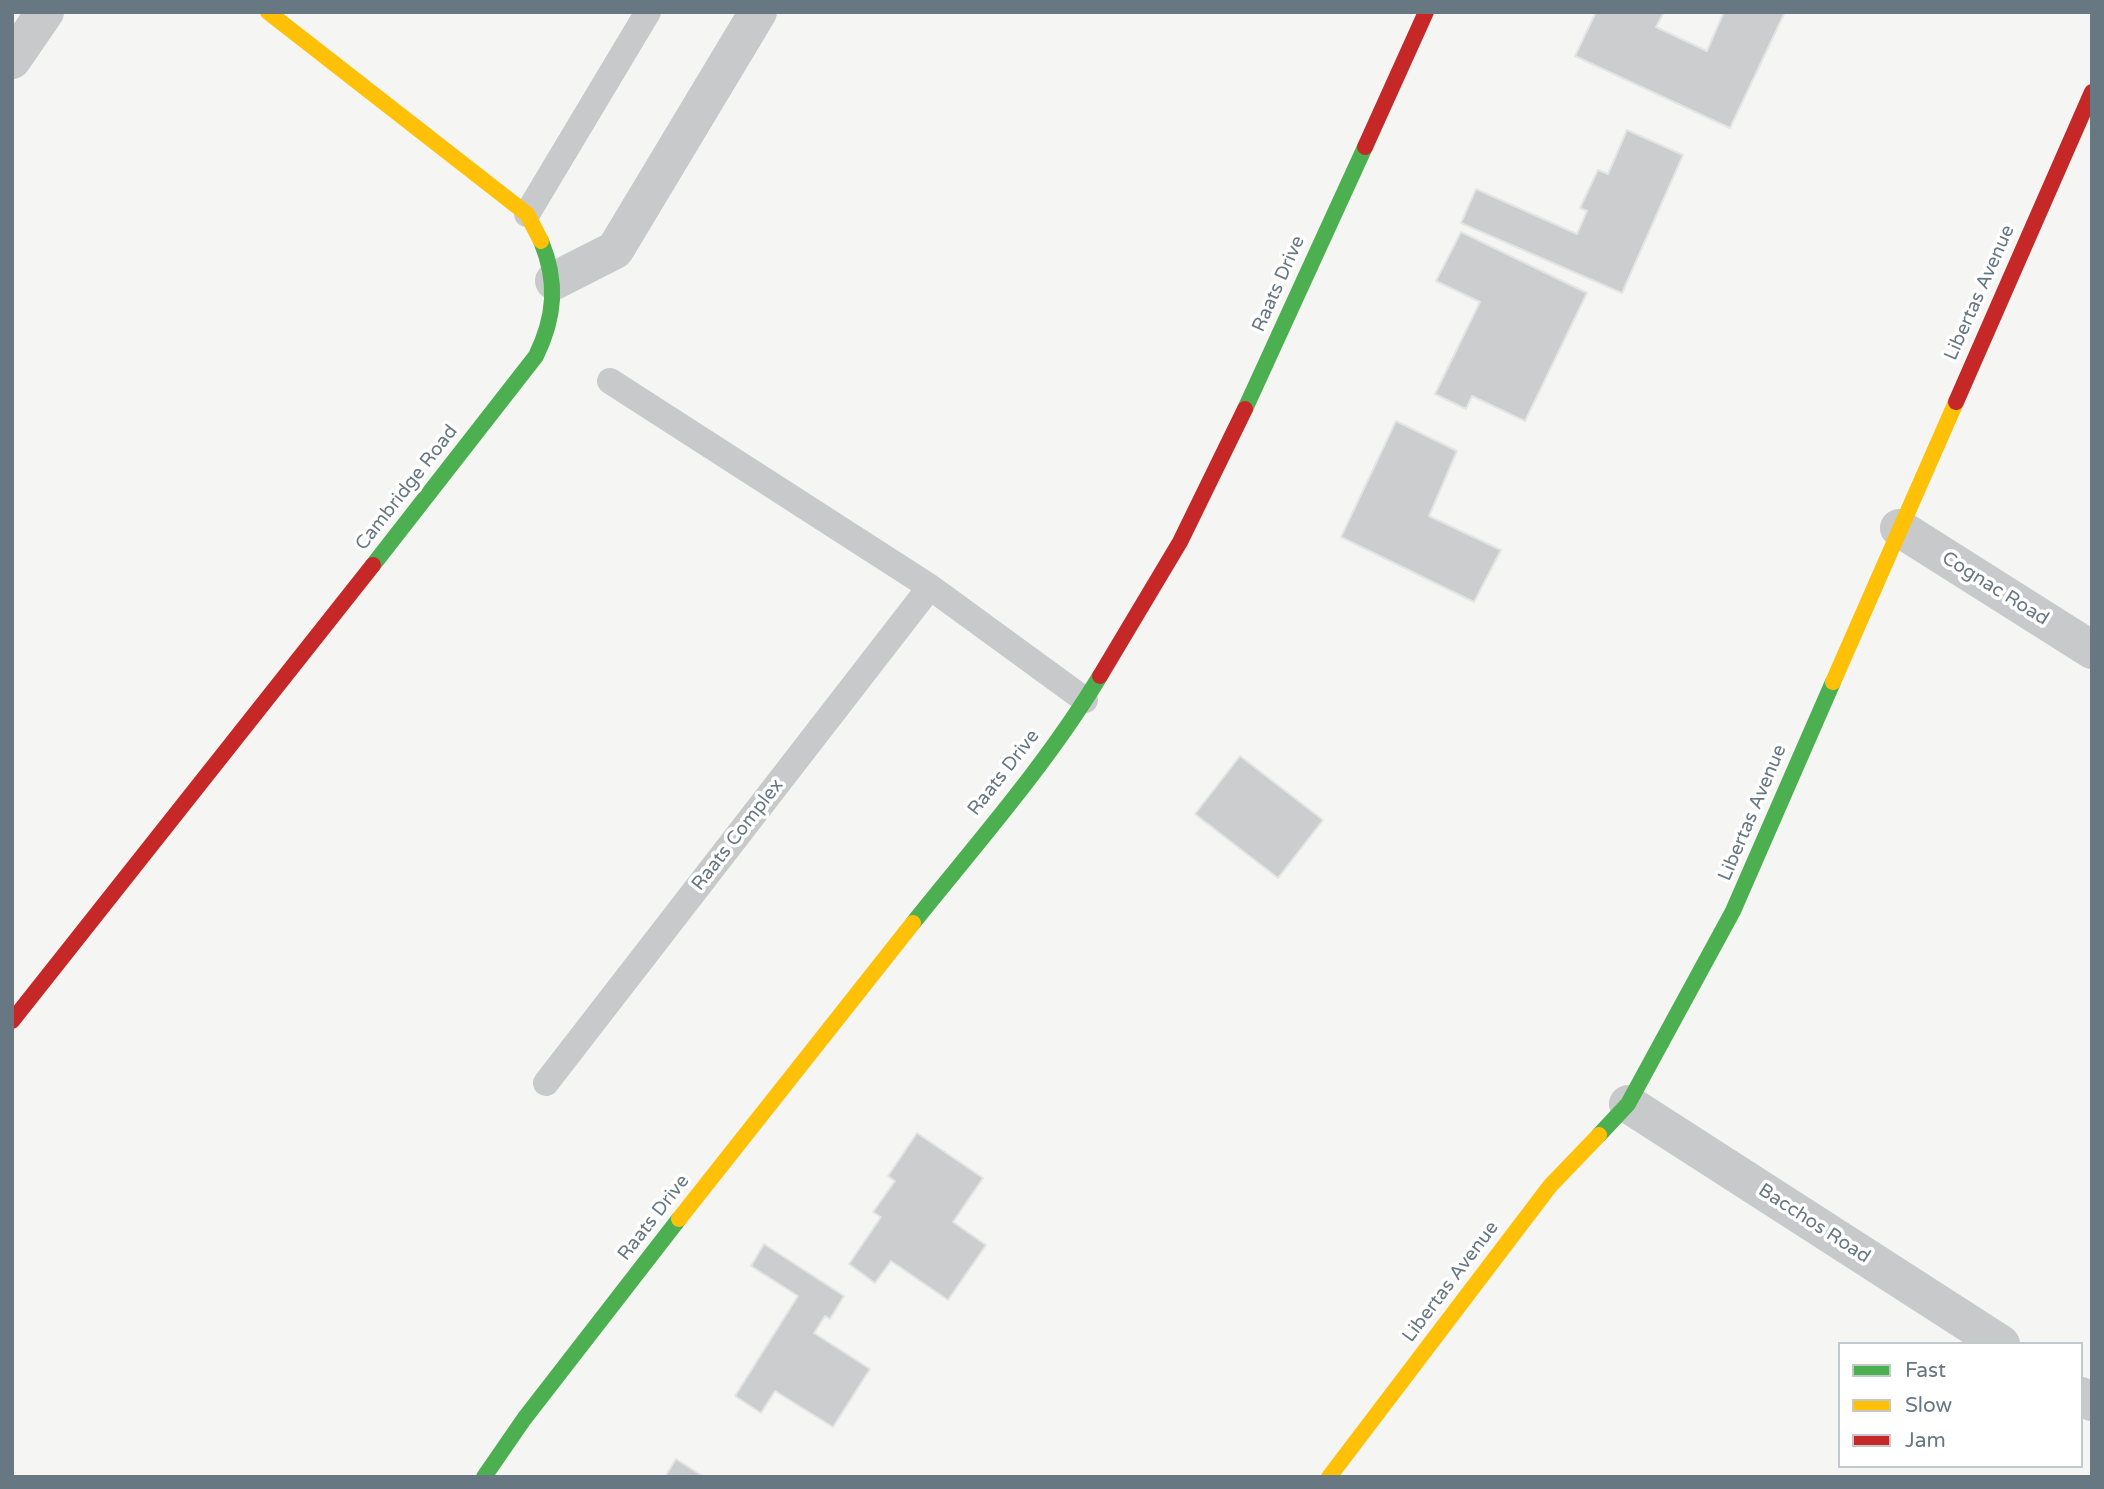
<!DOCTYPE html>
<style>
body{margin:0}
#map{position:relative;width:2104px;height:1489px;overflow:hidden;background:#f5f5f4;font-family:"Varela Round",sans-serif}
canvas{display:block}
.frame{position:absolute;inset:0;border:14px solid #677883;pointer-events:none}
.legend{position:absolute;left:1838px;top:1342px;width:245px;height:126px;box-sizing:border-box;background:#fff;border:2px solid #c2c9cd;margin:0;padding:9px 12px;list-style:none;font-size:21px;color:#677883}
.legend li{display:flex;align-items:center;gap:14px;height:35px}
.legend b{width:35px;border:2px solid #c2c9cd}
</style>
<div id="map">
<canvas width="2104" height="1489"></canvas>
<div class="frame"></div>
<ul class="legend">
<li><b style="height:9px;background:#4caf50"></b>Fast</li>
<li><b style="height:9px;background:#ffc107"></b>Slow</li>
<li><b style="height:9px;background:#c62828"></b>Jam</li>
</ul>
</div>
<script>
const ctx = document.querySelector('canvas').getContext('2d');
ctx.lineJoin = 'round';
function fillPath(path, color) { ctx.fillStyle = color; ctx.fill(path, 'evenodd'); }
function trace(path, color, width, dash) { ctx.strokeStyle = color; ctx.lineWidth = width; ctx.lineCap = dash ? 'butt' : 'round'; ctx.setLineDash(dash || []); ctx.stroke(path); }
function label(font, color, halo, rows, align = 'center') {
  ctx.font = font + ' "Varela Round",sans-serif'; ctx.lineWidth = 7; ctx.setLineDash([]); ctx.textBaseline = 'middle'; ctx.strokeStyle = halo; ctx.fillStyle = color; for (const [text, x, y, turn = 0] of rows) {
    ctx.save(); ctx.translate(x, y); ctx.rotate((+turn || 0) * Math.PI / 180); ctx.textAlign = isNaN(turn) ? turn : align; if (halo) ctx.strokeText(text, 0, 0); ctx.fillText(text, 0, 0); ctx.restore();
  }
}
const building = new Path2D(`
 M1596 12H1664L1656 27 1707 51 1723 14 1720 12H1785L1730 128 1575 56Z
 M1627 130 1683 155 1622 293 1461 223 1476 189 1577 234 1587 211 1580 208 1598 170 1608 174Z
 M1461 232 1587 293 1525 421 1472 396 1466 409 1435 394 1480 302 1436 281Z
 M1396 421 1457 451 1429 516 1501 550 1474 602 1341 537Z
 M1240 756 1323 820 1278 878 1195 814Z
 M917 1133 983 1178 953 1222 986 1245 948 1300 891 1261 875 1283 849 1264 881 1217 873 1212 895 1181 888 1176Z
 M764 1244 844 1296 830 1319 825 1316 814 1333 870 1369 833 1427 775 1391 761 1413 735 1396 798 1296 751 1266Z
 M676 1459 704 1477H665Z`);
const lane = new Path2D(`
 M527 214 648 12
 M610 381 930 587 1085 700
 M546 1083 930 587`);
const street = new Path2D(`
 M12 60 45 12
 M554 281 615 250 758 12
 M1899 528 2092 650
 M1628 1104 2001 1344
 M2081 1396 2092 1402`);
const fast = new Path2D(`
 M1245 409 1365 147
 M373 565 536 356C555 317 558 282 541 241
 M913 923C977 843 1047 764 1100 676
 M1599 1135 1628 1104 1733 911 1833 682
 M484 1477 524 1419 679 1219`);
const slow = new Path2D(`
 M268 12 527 214 541 241
 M1833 682 1956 402
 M679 1219 913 923
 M1329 1477 1550 1186 1599 1135`);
const jam = new Path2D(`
 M1365 147 1426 12
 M1956 402 2092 92
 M1100 676 1180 542 1245 409
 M12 1021 373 565`);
const streetNames = [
 ["Raats Drive",1279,284,-66],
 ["Libertas Avenue",1980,293,-66],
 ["Cambridge Road",407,488,-52],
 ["Cognac Road",1995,589,32],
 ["Raats Drive",1004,773,-52],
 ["Libertas Avenue",1753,813,-67],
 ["Raats Complex",738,835,-52],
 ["Raats Drive",654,1218,-52],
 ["Bacchos Road",1814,1224,33],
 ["Libertas Avenue",1451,1282,-53]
];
fillPath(building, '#cccdce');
trace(building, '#e4e4e4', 2);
trace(lane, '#c8c9ca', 26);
trace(street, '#c8c9ca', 38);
trace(fast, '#4caf50', 16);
trace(slow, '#ffc107', 16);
trace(jam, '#c62828', 16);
label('19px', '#677883', '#fff', streetNames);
</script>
